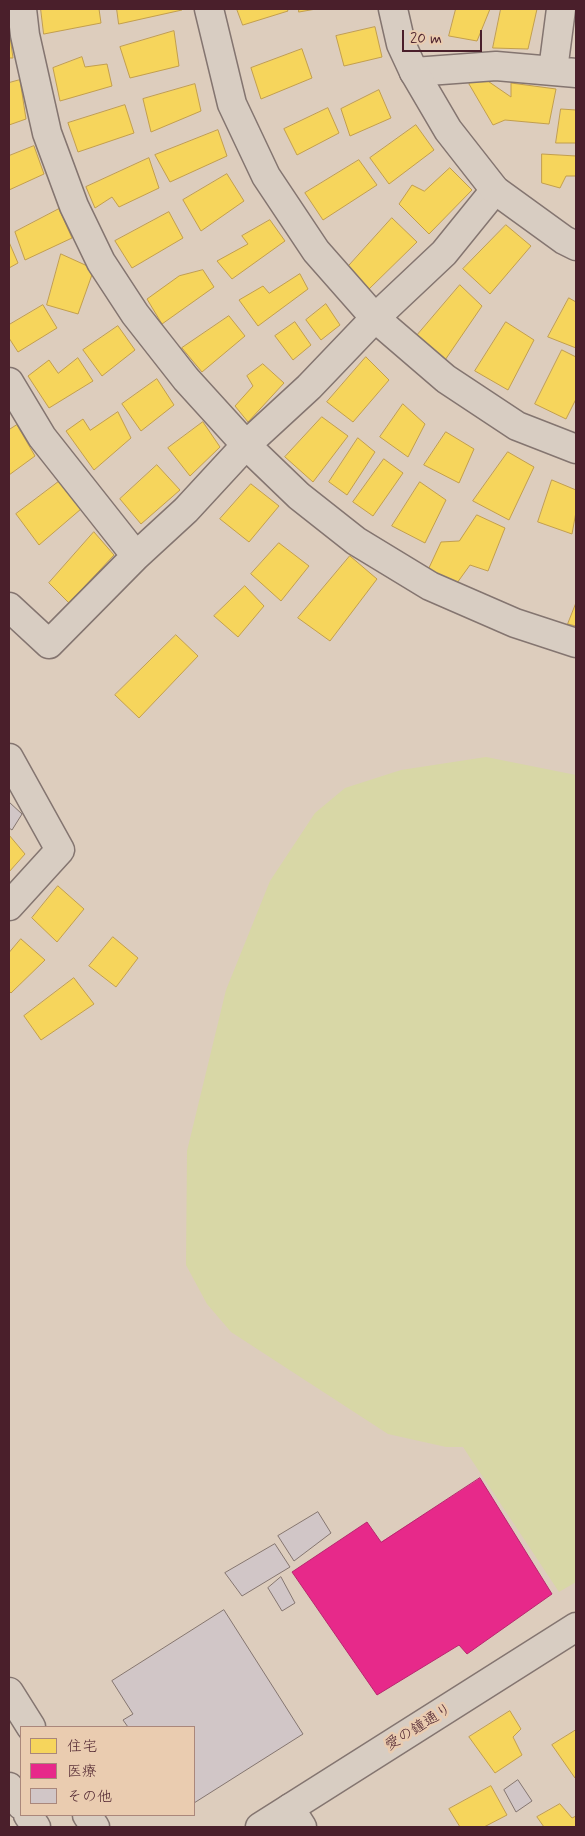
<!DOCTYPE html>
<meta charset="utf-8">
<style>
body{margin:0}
#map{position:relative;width:585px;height:1836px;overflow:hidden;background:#ddcdbd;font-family:Mynerve,"Klee One",sans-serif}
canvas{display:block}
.frame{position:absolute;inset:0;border:10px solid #4a1f2b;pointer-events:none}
.legend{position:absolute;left:20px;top:1726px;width:175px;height:90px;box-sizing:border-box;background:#eaccb0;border:1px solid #aa877b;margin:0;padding:6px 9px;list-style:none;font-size:15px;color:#4a1f2b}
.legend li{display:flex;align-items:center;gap:10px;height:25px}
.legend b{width:25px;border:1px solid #aa877b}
.scale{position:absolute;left:402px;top:30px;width:80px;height:22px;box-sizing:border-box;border:2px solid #4a1f2b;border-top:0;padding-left:6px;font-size:15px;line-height:18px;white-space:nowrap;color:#4a1f2b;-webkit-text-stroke:4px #eaccb0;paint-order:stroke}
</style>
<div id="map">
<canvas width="585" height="1836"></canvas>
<div class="frame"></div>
<ul class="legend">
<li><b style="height:14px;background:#f6d55c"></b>住宅</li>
<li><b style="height:14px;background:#e7298a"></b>医療</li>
<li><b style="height:14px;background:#d1c6c7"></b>その他</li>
</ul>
<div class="scale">20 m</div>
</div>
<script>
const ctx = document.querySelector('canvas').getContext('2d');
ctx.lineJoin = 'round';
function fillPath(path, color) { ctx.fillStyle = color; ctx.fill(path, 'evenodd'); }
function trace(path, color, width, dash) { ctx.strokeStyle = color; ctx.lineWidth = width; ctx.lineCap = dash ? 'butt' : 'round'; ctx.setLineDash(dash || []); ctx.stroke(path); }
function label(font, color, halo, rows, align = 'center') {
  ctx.font = font + ' Mynerve,"Klee One",sans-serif'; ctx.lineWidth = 5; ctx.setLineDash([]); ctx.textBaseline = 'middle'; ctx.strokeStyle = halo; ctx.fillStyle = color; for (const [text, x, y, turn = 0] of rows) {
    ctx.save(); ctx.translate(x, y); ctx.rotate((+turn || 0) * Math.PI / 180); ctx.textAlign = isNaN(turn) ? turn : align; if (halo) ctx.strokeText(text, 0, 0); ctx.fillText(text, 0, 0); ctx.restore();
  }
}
const green = new Path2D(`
 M486 757 576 775V1582L559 1592 463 1447H446L388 1434 231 1332 207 1304 186 1265 187 1151 226 990 270 881 315 813 345 788 401 770Z`);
const homes = new Path2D(`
 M41 9H99L101 23 44 34Z
 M117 9H182V10L119 24Z
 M237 9H287L288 11 243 25Z
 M299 9H316L299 12Z
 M456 9H490L477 41 449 36Z
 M501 9H537L528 49 493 48Z
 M375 27 382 57 344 66 336 36Z
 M9 30 13 58H9Z
 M174 31 179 66 130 78 120 47Z
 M302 49 312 78 261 99 251 68Z
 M82 57 85 67 107 64 112 86 60 101 53 68Z
 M479 75 511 97V83L556 89 549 124 505 120 493 125 469 84Z
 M20 80 26 119 9 125V83Z
 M195 84 201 111 151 132 143 99Z
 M379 90 391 118 350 136 341 109Z
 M125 105 134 133 78 152 68 123Z
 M328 108 339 133 297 155 284 129Z
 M561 109 576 110V143H556Z
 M416 125 434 150 389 184 370 158Z
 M218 130 227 156 170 182 155 155Z
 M34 146 44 174 9 190V156Z
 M542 154 576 156V176H566L560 188 542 183Z
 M149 158 159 188 119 207 112 197 95 208 86 187Z
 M359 160 377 185 323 220 305 193Z
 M450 168 472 190 429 234 399 204 412 185 424 191Z
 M227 174 244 201 201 231 183 200Z
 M59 209 72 238 25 260 15 232Z
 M169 212 183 238 132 268 115 241Z
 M392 218 417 242 369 289 346 269Z
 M270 220 285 241 232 279 217 261 248 244 242 236Z
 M506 225 531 246 490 294 463 269Z
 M9 242 18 263 9 268Z
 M61 254 94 269 78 314 47 305Z
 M203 270 214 287 162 324 147 299 179 276Z
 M300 274 308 289 258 326 239 300 263 286 269 293Z
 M460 285 482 306 443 363 414 339Z
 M569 298 576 302V348L548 337Z
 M326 304 340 325 321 340 306 320Z
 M43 305 57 328 18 352 9 338V325Z
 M229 316 245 336 202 372 182 348Z
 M295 322 311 345 293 360 275 336Z
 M506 322 534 340 508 390 475 371Z
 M118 326 135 350 102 376 83 350Z
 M562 350 576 357V399L566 419 535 404Z
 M366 357 389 380 353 422 327 402Z
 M78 358 93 381 49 408 28 376 49 360 58 373Z
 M263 364 284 383 248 422 235 406 253 386 247 376Z
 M157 379 174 405 141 431 122 404Z
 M403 404 425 424 408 457 380 437Z
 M118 412 131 438 94 470 66 431 83 419 90 430Z
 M322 417 348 436 313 482 285 457Z
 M203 422 220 447 190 476 168 448Z
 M17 425 35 456 9 475V430Z
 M446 432 474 449 459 483 424 465Z
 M358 438 375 452 347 495 329 482Z
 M508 452 534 467 509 520 473 501Z
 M384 459 403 473 373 516 353 502Z
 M157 465 180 490 141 524 120 499Z
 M61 480 81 509 39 545 16 514Z
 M552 480 576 490V512L572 534 538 522Z
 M420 482 446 500 425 543 392 526Z
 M251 484 279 506 249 542 220 519Z
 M477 515 505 528 488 571 470 565 457 583 428 570 441 542 459 541Z
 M94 532 114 555 69 603 49 583Z
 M279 543 309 566 281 601 251 574Z
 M350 556 377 579 330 641 298 618Z
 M245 586 264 606 238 637 214 616Z
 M576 603V626L568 624Z
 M176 635 198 656 139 718 115 695Z
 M9 835 25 854 9 872Z
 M58 886 84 909 57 942 32 918Z
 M113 937 138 958 116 987 89 966Z
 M21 939 45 960 11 993 9 991V953Z
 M74 978 94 1004 41 1040 24 1016Z
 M510 1711 521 1729 513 1737 522 1755 495 1773 469 1737Z
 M576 1730V1778H575L552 1745Z
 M491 1786 507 1815 484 1827H460L449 1809Z
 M560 1804 572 1818 576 1816V1827H544L537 1817Z`);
const health = new Path2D(`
 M480 1478 552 1594 467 1654 459 1645 377 1695 292 1572 367 1522 381 1542Z`);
const building = new Path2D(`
 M9 802 22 814 12 830 9 828Z
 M318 1512 331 1533 294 1561 278 1536Z
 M275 1544 290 1567 242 1596 225 1573Z
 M281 1577 295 1603 282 1611 268 1588Z
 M224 1610 303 1734 194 1803V1727H128L123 1720 133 1714 112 1681Z
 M518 1780 532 1801 516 1812 504 1790Z`);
const street = new Path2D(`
 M22 9 25 35 47 133 74 206 101 262 135 314 186 379 246 445 299 496 356 541 430 586 515 623 576 643
 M209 9 232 104 266 176 316 251 375 318 446 379 517 426 576 449
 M553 70 561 9
 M414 72 496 66 576 73
 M9 382 42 437 136 556
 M9 607 49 644 136 556 186 510 246 445 309 387 375 318 444 253 495 190
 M9 758 60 850 9 906
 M290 1808 302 1827`);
const secondary = new Path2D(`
 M393 9 401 44 414 72 448 130 495 190 564 240 576 246
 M9 1692 31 1727
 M9 1787 21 1805
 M28 1815 36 1827
 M87 1815 95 1827
 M260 1827 576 1627`);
const streetNames = [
 ["愛の鐘通り",419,1728,-32]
];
fillPath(green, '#d8d7a6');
fillPath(homes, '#f6d55c');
trace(homes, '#c29e4d', 1);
fillPath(health, '#e7298a');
trace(health, '#b8266e', 1);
fillPath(building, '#d1c6c7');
trace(building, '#847570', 1);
trace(street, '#847570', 31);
trace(secondary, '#847570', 31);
trace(street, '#d8cdc2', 28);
trace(secondary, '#d8cdc2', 28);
label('15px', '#4a1f2b', '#eaccb0', streetNames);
</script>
